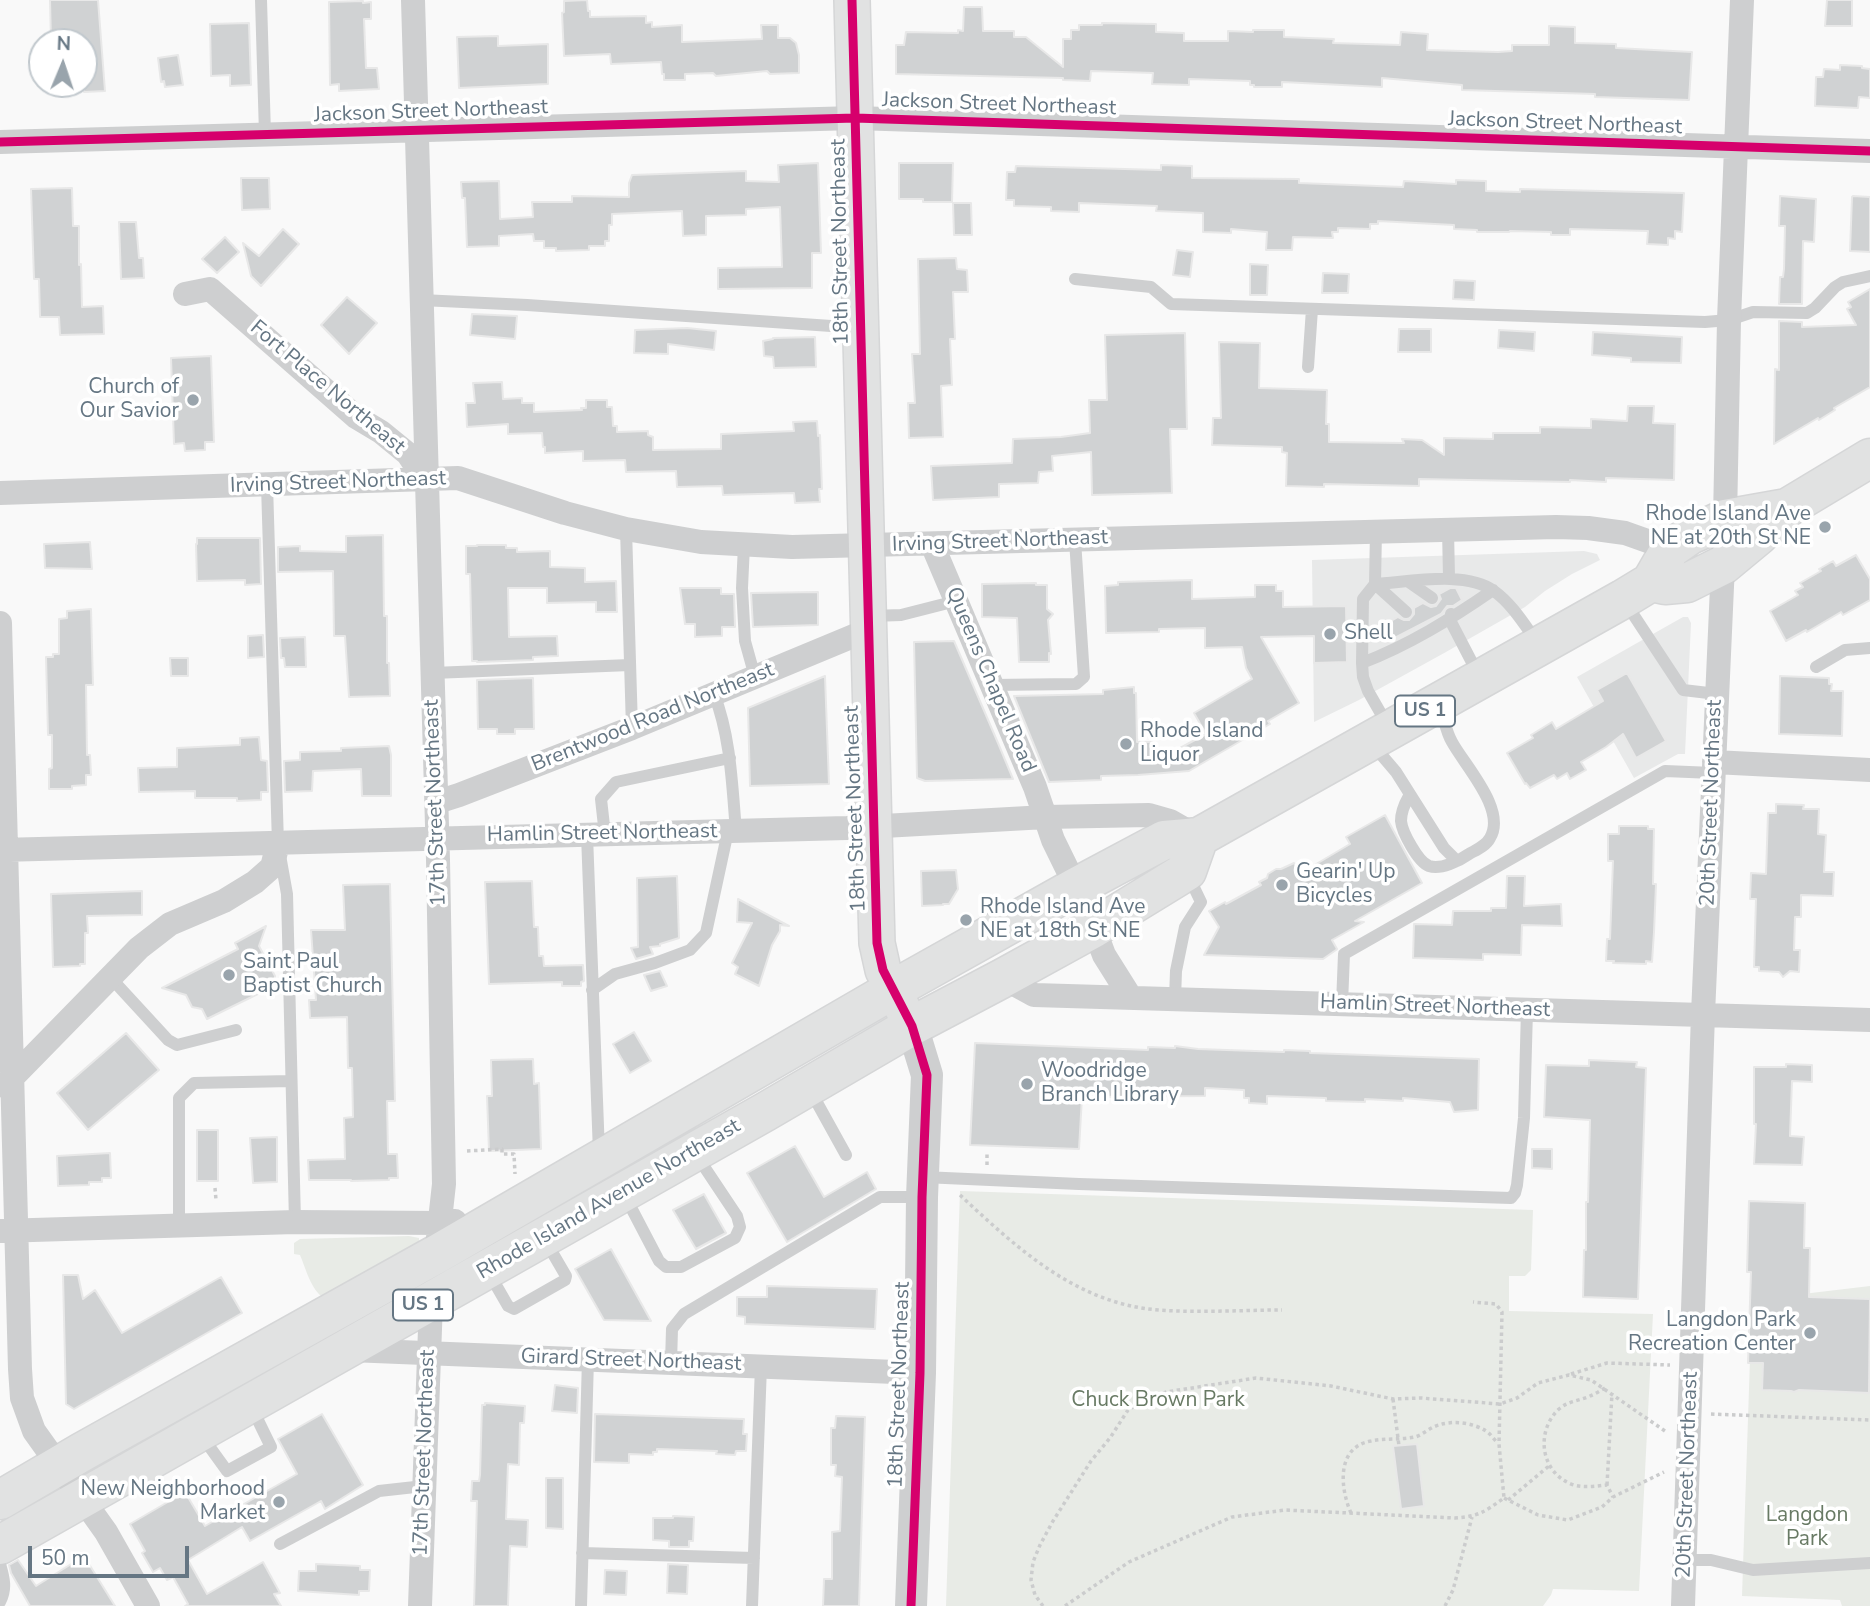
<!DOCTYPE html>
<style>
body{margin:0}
#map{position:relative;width:1870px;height:1606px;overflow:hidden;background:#f9f9f9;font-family:"Nunito Sans",sans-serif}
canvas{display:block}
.north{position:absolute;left:28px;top:28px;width:70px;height:70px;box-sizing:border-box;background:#fff;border:2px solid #c1c8cd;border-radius:50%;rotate:2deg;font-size:19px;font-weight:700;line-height:28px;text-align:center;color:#657683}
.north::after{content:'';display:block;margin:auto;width:24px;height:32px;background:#99a4ac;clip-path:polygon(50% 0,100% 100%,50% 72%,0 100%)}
.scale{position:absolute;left:28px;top:1546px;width:161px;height:32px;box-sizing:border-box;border:4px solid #657683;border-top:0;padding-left:9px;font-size:21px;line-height:24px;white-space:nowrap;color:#657683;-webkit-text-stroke:5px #fff;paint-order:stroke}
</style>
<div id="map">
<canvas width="1870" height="1606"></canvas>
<div class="north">N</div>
<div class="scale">50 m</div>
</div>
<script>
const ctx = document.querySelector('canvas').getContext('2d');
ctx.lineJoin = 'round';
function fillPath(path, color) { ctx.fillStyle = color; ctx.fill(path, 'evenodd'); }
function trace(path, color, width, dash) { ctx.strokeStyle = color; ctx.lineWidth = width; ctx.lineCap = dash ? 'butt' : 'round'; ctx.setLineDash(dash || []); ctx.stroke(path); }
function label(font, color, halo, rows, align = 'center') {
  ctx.font = font + ' "Nunito Sans",sans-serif'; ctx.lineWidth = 7; ctx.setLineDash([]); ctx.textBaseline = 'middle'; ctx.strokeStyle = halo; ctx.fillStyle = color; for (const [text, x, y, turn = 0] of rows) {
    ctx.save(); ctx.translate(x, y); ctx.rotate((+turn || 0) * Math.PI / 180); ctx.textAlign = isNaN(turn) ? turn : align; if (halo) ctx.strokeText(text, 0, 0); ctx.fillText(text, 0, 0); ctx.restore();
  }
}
const built = new Path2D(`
 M1584 551 1597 554 1600 560 1572 574 1545 591 1525 607 1446 652 1359 700 1314 722 1312 560Z
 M1683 617H1688L1691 623 1685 754H1678L1634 778 1577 677Z`);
const green = new Path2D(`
 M960 1191 1533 1210 1531 1270 1525 1276H1509V1311L1653 1314 1639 1591 1553 1589 1551 1595 1543 1606H946Z
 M409 1236 419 1238V1244L324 1298C311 1290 306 1269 300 1255L294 1254V1243L300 1239Z
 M1870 1286V1606H1842L1840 1600 1742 1596 1752 1300Z`);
const building = new Path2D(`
 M50 0H98L105 91 84 92V42H51Z
 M587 0 588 11H590V17L646 16V23L652 22V27L682 25V42L762 39 761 25H778V38H790L796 43 799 55V73L770 74 767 71 716 76 713 73 685 74V80H664V74H662L661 62 611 64 610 54 564 56 562 13 564 12V1Z
 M1827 0H1852V26H1825Z
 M363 1V3L371 2V19H364L366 68H377L379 89 339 91V84L330 85 329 2Z
 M964 7H982L983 31H1014V37H1026L1063 67V39H1071V30H1079V25H1102V23L1156 24V32L1184 33V41H1228V31L1253 32V30H1284V37L1334 39 1333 43 1400 45 1401 32 1428 34 1427 50 1498 52 1512 51V45H1549V26L1575 27V43L1616 44V48L1692 52 1689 100 1595 97V94L1462 90V85L1382 78V87L1282 82V87H1254V85H1250V81L1189 79V85L1152 84 1153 73 1091 71 1090 81 1063 80V78L896 74V45H904L906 32 958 33V30L963 31Z
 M249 23 251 85 230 86V75L211 76 210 24Z
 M498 36V46L548 44V84L459 88 457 37Z
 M178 55 183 85 165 87 164 81 161 82 158 58Z
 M1840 65 1862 66V68L1870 69V98L1859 97 1858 108 1815 106 1816 77H1823L1824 69 1840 70Z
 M818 163 821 253H812V288L718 289V268L782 267 780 207 746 209V215L706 216V235L683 236 682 211 612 214V225H609V241H605V246H589V250L556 251V248H544V241H534L533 234 499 236V246L467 247 465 198H462L461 182 499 181 500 219 533 217 532 202H572V196L629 197V183L632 175 746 171V181L779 182 778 165Z
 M899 163H953L952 202H923V199H899Z
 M1161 165 1192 166V178L1299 179V183L1403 187 1404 181 1456 184V180L1486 181V191L1520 192V189L1684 193 1682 232 1675 231V239L1668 238V245L1647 244 1648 231 1570 229V235H1551V232L1510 231 1509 232H1477V230L1454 229V225L1378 221V224H1370V229L1338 228V232H1332L1333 238 1293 237 1292 250H1266L1267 232 1231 229V233L1203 232V213L1156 211 1157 206 1079 203V212L1051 211V207L1014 206V200H1006L1007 172H1015L1016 166 1161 170Z
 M241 178H269L270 209 242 210Z
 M72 188 73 226H79V265L81 264 82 307 103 306 104 334 60 335 59 317H40L39 279H34L31 189Z
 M1780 196 1816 199 1814 242 1803 241 1802 304H1779L1780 277H1783L1784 269 1785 226H1779Z
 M1853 196 1870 197V252L1850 251 1852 197Z
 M953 203H971L972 235H954Z
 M119 222H136L139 258H143L144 278 121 279Z
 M283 229 299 244 261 286 251 276 243 243 259 256Z
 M225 237 239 252 217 273 202 259Z
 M1177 250 1193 252 1190 277 1173 275Z
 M956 258 957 269 967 270 968 292H953L955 339H950L952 385 941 386 943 437 909 438 908 403H915L912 354H920L918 259Z
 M1250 264 1268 265 1267 295H1250Z
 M1323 273 1349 274 1348 293H1322Z
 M1454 280 1475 281 1474 300 1453 299Z
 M1870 289V387L1834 408 1835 410 1819 420 1818 418 1774 444 1775 369 1779 370V321L1802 322V327L1856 325 1847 309 1851 307 1848 302Z
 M347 297 377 323 349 354 321 325Z
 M472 314 517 316 515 339 470 335Z
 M687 328 716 331 714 350 668 344V354L634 353 635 330Z
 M1399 329H1431V352H1398Z
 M1499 330 1535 332 1534 351 1498 348Z
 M1593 332 1682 337 1681 363 1631 362V358L1592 355Z
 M1185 333 1187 429H1170L1172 493 1092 495 1091 452 1052 456 1053 471 1039 472 1038 483 999 484V497L933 500 931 466 1012 463 1013 439 1061 437 1090 433 1089 400H1107L1105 335Z
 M815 337 816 367 774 368 773 357 764 356 763 341 773 339V338Z
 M1219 342 1260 343 1259 388 1327 390 1326 424H1329V442L1404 443 1402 439 1422 440 1444 455V438L1493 439V433H1540V427L1591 428V419L1627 421 1628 406H1654L1653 423 1675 424 1674 480 1606 478V482L1570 480V482L1419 479V486L1324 484V487L1286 486 1287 453 1282 452V447L1212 445 1213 418H1221Z
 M211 356 214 442H205V450L185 451 184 443 174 444 171 358Z
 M502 382 503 399 522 398V403H534V412L582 410 581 408H586V400H607V407H612L613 426H617V432L648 431V435L653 437V450L721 449V434L794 431 793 422 817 421 818 436 820 435 822 489H819L820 502 795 503 794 493 723 495 722 486 677 487 676 471 626 472 625 460 583 461V451L545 453V447H543L542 433 508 434V424L467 427 466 403H475L473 383Z
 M383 535 384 616H387V663H389L390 696 349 697 345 636H334L333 571 278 572V547L300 546V551L346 552V536Z
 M197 538H260L261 584 245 585V580L197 581 196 544H197Z
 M90 542 92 569 45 568 44 544Z
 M477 545H506V548H517V552L550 551V567L585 568V582L616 581 617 612H596V602L547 603V588H508L509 637 557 636 558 656 533 657V660L477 662V661H472L470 574H466V546H477Z
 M1856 555 1870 579V600L1843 615 1841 612 1807 632 1806 630 1786 641 1770 611 1798 595 1795 591 1803 587 1800 583 1821 571 1819 569 1833 561 1836 566Z
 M1192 580V599L1255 597V585H1276V591H1283V607L1346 606 1347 662 1314 663V636L1261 637 1299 703 1268 721 1270 724 1189 771 1138 775 1101 776V780L1049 782 1014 696 1103 694V690L1134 687V693H1136L1137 742H1152V751L1180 748 1206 734 1194 713 1252 679 1246 668 1242 647 1205 648V628L1159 629V632L1106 633 1105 586 1118 585V582Z
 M1036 583V585H1047V609L1053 614 1048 620 1051 654 1049 653V662H1019L1017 618 982 617V584Z
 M680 588H721V594H734L735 627H722V636L695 637V624H685Z
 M1450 588H1456L1462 600 1453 606H1447L1441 614 1385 643 1377 629 1398 617 1404 620H1409L1414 614V608L1423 603 1431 607 1436 606 1441 599 1439 594Z
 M818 592V625L753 627 751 593Z
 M91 609 93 685H86L87 755H90L91 775H86V785L72 786V789H49V769L52 768V735H48L46 657H53V654H59V619L67 618V611Z
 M263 635 264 657 248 658V636Z
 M305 637 306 667H285L284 658H281L280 638Z
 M954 641 998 743 1013 779 925 781 917 778 914 642Z
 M170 658H188V676H171Z
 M1627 673 1666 741 1636 758 1623 734 1606 747 1581 762 1586 770 1570 779 1567 773 1557 779 1554 775 1530 788 1526 783 1525 784 1507 753 1533 738 1531 735 1552 722 1556 729 1603 701 1597 690Z
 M825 676 829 784 750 786 748 708Z
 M1780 676 1829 678V684H1832L1831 691H1843L1842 736 1779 734Z
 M533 678 534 729H515V734H497V729H478L477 680Z
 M259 737 261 760 267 761 268 792H261V800L237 801V798H195V791L139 792 138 768 177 767V748L240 745V738Z
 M389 746 391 755V796H362L361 769 313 771 312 791 285 792 284 761 300 760V752L341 751V748Z
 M1776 804 1804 805 1803 809H1819L1818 834 1826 835 1824 872H1834L1833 896 1801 895V917H1795L1794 950H1800L1799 972 1790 971 1783 977 1779 972 1759 971V967H1754L1756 899H1750L1751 873 1766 874 1768 813H1776Z
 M1385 815 1422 883 1355 921 1364 922 1332 940 1337 949 1336 950 1323 959 1204 955 1219 927 1209 911 1225 902 1226 904 1261 885 1259 882 1267 878 1268 874 1276 869H1281L1294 863 1301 873 1350 844 1346 837Z
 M1619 826H1648V829H1654L1653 884H1656L1654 932 1652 962 1646 961V964L1613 963 1614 961H1606L1607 939H1610L1613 861H1608V834H1619Z
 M956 870 958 889 949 904H943V905L922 906 921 871Z
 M677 876 679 938 660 944V946L650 947 653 954 636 959 631 948 638 947 637 878Z
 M1507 876H1525L1524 906 1561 904 1562 926 1522 925 1521 955 1483 954V960L1413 958 1414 924 1452 925 1453 911H1491V908H1506Z
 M532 881 534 927H538L539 956H543L544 966 583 965 584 981 581 982V986H562V982L489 984 485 882Z
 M390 884 395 1101H387L388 1153V1154H397L398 1178H389V1180L351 1181V1180H309L308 1160 345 1159 344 1118 353 1117 352 1068H348L347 1017 310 1018 309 1000H316L311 930H345L343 885Z
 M142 891V915L87 916 88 933H85V964H80V966L53 967 51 894Z
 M738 899 789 926 780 925V931L772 945 759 986 735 974 738 967 732 963 752 923 737 922Z
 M266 926 259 946 275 976 274 986 207 1019 202 1009 192 1007 186 995 162 988 238 949 235 943Z
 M660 971 667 986 651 991 644 975Z
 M634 1032 651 1061 630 1073 613 1044Z
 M126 1033 159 1070 88 1130 57 1093Z
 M975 1043 1148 1050V1047L1175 1048V1046L1198 1049 1284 1052V1050L1310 1051V1053L1479 1059 1478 1110 1454 1112 1450 1102 1403 1098V1101L1365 1099V1102L1326 1101V1098L1267 1096V1104L1249 1103V1098H1244V1090L1205 1088V1096L1082 1097 1079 1149 970 1145Z
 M533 1059 534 1084 539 1083 541 1149 489 1151 487 1096H492L491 1060Z
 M1589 1060 1637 1062 1636 1067 1646 1068 1638 1299 1583 1297 1584 1250H1586V1202H1588L1590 1120 1544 1117 1546 1065 1589 1066Z
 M1786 1064 1812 1065V1082L1792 1081 1790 1136 1804 1137 1802 1165 1754 1164 1756 1124H1754V1067H1786Z
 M197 1130H218V1181H197Z
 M277 1137V1182L253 1183 250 1138Z
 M795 1146 824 1197 867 1172 876 1189 787 1242 747 1173Z
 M1532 1149H1552V1169L1532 1168Z
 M110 1153 111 1178H102V1182H89V1185L58 1186 57 1156Z
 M704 1194 726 1233 696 1249 673 1210Z
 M1749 1201 1805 1203 1804 1248H1810L1809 1297 1870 1299 1869 1393 1799 1390 1794 1392 1791 1391 1762 1390 1763 1363H1748L1751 1272H1747Z
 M611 1249 651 1321 604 1320 575 1269Z
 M63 1275H78L83 1299 95 1290 122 1333 221 1277 242 1313 74 1409 66 1404Z
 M767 1286 877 1289 875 1329 745 1324V1317L737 1316V1297H767Z
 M555 1385 578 1388 577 1413 552 1411Z
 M485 1403 525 1406 524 1423H520L519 1465 508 1464 506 1519 528 1520 527 1547 510 1546 508 1606H474L477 1501H471L472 1481H479L480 1475 482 1405H485Z
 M322 1414 363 1485 325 1509 321 1501 250 1541 242 1527 188 1560 207 1594 263 1562 280 1593 274 1594 281 1606H185L188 1604 173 1577 167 1580 160 1568 153 1572 142 1553 145 1551 130 1524 185 1492 205 1526 297 1474 278 1439Z
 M595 1414 744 1419 743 1434H747L746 1451H736L735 1455 716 1454 717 1451 657 1449V1452H653V1455L629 1454V1463L594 1462Z
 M836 1416 865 1417 859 1606H823L824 1579H832V1532L840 1531 842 1477 835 1476 836 1465H831V1428H835Z
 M1417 1444 1424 1506 1401 1509 1393 1446Z
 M546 1478H563V1529L546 1528Z
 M673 1516 694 1517 693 1541H689V1547H669V1541L653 1540V1518H673Z
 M84 1556 115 1606H30L11 1573 9 1565 18 1560 36 1586Z
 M316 1564 360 1566V1570H370L369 1591H359V1595L298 1591 299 1571H316Z
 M668 1564 688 1565 687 1594 667 1593Z
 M605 1570 627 1571 626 1595 604 1594Z`);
const path = new Path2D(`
 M467 1151 502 1149V1154H514L515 1174
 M987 1165V1153
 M215 1188 216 1200
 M960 1195C1018 1249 1077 1304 1159 1310 1200 1313 1242 1310 1282 1310
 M1571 1374 1607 1363 1670 1365
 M1605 1388C1600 1391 1595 1394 1590 1396 1579 1401 1568 1401 1559 1409 1535 1431 1540 1474 1574 1485 1585 1488 1596 1486 1607 1485L1613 1497
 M1393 1399 1399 1446
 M1711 1414 1870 1420
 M1607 1485 1612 1393
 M1504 1498 1538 1515 1568 1520 1602 1507 1613 1497 1664 1472
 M1508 1500 1549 1466
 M1351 1513C1340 1488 1336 1447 1371 1441 1385 1438 1400 1440 1415 1437 1423 1435 1430 1427 1439 1425 1453 1420 1474 1423 1486 1431 1491 1434 1494 1440 1498 1443
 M1043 1606 1035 1595 1031 1580 1033 1562 1040 1545 1053 1521 1091 1461 1110 1438 1128 1410 1146 1400 1166 1392 1256 1378 1331 1386 1393 1399 1421 1398 1500 1404 1517 1398 1538 1383 1569 1375 1591 1380 1665 1431
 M1065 1606 1129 1562 1232 1517 1285 1510 1455 1518C1480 1516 1484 1512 1504 1498L1499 1444 1502 1312 1496 1304 1473 1302
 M1445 1606 1453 1590 1472 1517`);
const service = new Path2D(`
 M261 0 265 134
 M1075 279 1151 287 1171 304 1705 322 1729 320 1753 312 1807 313 1815 308 1835 287 1843 282 1870 276
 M421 300 527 305 860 328
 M1308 367 1312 309
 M267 485 278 844 287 894 295 1222
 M626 529 632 728
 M1448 529 1449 578
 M1376 531 1375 584 1363 599 1362 663 1363 677 1368 691 1388 726
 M744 545 742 588 745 641 755 677
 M1409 582 1432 598
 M1375 584C1409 582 1466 570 1494 591 1512 604 1524 624 1537 642
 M1375 584 1406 612
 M1625 602 1683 690 1717 694
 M1451 614 1450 620 1478 674
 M872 616 901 615 956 601
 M1362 663C1409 645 1451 619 1493 590
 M1816 667 1845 650 1870 648
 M433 673 630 665
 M991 685 1076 684 1084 677 1075 540
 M714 694C731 738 732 785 736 831
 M1373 745 1396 772 1444 848 1457 861
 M1409 796C1405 803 1401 812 1401 821 1402 832 1418 862 1429 866 1441 870 1459 861 1469 854 1476 850 1486 846 1490 838 1507 810 1465 766 1452 742 1446 732 1444 718 1440 707
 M587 835 599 1153
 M605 835 601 799 616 782 730 758
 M110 977 168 1040 177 1045 236 1030
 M592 990 615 974 655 963 690 950 706 933 728 831
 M1175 999 1176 971 1185 927 1201 902 1188 875
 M1342 1004 1344 954 1665 771 1713 773
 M810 1090 846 1155
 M923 1177 1079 1184 1511 1198 1515 1193 1517 1185 1524 1118 1527 1010
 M625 1196 659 1261 666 1267H681L735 1238 740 1227 737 1216 697 1156
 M179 1225V1098L194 1083 291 1081
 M489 1273 508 1306 514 1309 565 1280 566 1276 545 1240
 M671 1363 672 1329 684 1314 880 1197H921
 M201 1435 227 1471 271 1447 252 1408
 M280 1544 379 1491 424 1486
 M582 1553 754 1558
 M1685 1560H1711L1753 1570 1870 1563
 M0 1564C4 1578 7 1589 0 1602
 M581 1606 588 1359
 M752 1606 761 1366`);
const minor = new Path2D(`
 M413 0 438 860 444 1184 431 1301 420 1606
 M0 142 855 118 1870 151
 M185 294 210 289 356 417 381 432 408 454 426 481
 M0 493 458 478 565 513 626 529 701 542 792 547 1556 527 1588 528 1625 533 1670 549
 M932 544 1035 787 1053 840 1076 887
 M0 623 20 1369 22 1398 34 1431 106 1532 148 1606
 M1714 762 1870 770
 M437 802 459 795 632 728 868 630
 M0 850 847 828 1046 817 1149 815 1170 821 1198 837
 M1094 928 1104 955 1131 998
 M1003 978 1034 995 1870 1020
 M4 1086 139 948 170 924 224 901 255 882 272 867 278 844
 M0 1231 295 1222 441 1223 455 1221
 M350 1350 920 1373
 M1683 1606 1703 1014 1725 519 1729 320 1742 0`);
const tertiary = new Path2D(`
 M911 1606 920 1373 922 1197 927 1075 912 1026`);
const secondary = new Path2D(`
 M852 0 877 943 883 970 906 1015`);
const primary = new Path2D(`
 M1651 582 1665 585 1687 583 1723 565 1758 536 1787 508 1870 458
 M0 1500 82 1452 437 1254 894 989 1076 887 1164 840 1199 837 1623 599 1651 582 1670 549 1690 535 1725 519 1787 508
 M0 1545 765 1112 912 1026 1003 978 1094 928 1187 871 1199 837`);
const cycleway = new Path2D(`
 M852 0 877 943 883 970 912 1026 927 1075 922 1197 920 1373 911 1606
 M0 142 855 118 1870 151`);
const markers = [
 [193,400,7,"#99a4ac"],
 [1825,527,7,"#99a4ac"],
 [1330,634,7,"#99a4ac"],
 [1126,744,7,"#99a4ac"],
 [1282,885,7,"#99a4ac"],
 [966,920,7,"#99a4ac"],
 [229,975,7,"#99a4ac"],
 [1027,1084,7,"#99a4ac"],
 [1810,1333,7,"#99a4ac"],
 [279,1502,7,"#99a4ac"]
];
const shields = [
 [1425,711,60],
 [423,1305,60]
];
const shieldNames = [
 ["US 1",1425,711],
 ["US 1",423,1305]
];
const streetNames = [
 ["Jackson Street Northeast",999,105,2],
 ["Jackson Street Northeast",431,112,-2],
 ["Jackson Street Northeast",1565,124,2],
 ["18th Street Northeast",841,242,-91],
 ["Fort Place Northeast",327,388,40],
 ["Irving Street Northeast",338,483,-2],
 ["Irving Street Northeast",1000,542,-2],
 ["Queens Chapel Road",990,680,67],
 ["Brentwood Road Northeast",653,718,-22],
 ["17th Street Northeast",436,803,-92],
 ["20th Street Northeast",1712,803,-88],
 ["18th Street Northeast",856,809,-92],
 ["Hamlin Street Northeast",602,834,-1],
 ["Hamlin Street Northeast",1435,1007,2],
 ["Rhode Island Avenue Northeast",609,1200,-30],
 ["Girard Street Northeast",631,1361,2],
 ["18th Street Northeast",900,1385,-88],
 ["17th Street Northeast",425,1453,-88],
 ["20th Street Northeast",1688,1475,-88]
];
const poiNames = [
 ["Church of",179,388,"right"],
 ["Our Savior",179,412,"right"],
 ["Rhode Island Ave",1811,515,"right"],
 ["NE at 20th St NE",1811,539,"right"],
 ["Shell",1344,634],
 ["Rhode Island",1140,732],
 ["Liquor",1140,756],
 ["Gearin' Up",1296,873],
 ["Bicycles",1296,897],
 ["Rhode Island Ave",980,908],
 ["NE at 18th St NE",980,932],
 ["Saint Paul",243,963],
 ["Baptist Church",243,987],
 ["Woodridge",1041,1072],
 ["Branch Library",1041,1096],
 ["Langdon Park",1796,1321,"right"],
 ["Recreation Center",1796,1345,"right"],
 ["New Neighborhood",265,1490,"right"],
 ["Market",265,1514,"right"]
];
const parkNames = [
 ["Chuck Brown Park",1158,1401],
 ["Langdon",1807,1516],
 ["Park",1807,1540]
];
fillPath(built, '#e8e9e9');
fillPath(green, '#e8ebe6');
fillPath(building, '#d0d2d3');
trace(building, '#e8e8e8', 2);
trace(secondary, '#d5d6d7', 38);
trace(primary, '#d5d6d7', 41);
trace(path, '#cbcccd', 3.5, [3.5, 3.5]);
trace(service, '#cecfd0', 12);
trace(minor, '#cecfd0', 24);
trace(tertiary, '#cecfd0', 32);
trace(secondary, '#e1e2e2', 35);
trace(primary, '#e1e2e2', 38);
trace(cycleway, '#d6006c', 9);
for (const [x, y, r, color] of markers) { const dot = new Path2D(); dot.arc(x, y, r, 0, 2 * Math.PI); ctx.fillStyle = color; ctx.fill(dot); trace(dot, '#fff', 2.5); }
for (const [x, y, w] of shields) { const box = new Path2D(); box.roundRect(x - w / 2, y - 15.5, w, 31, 5); ctx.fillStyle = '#fff'; ctx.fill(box); trace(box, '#657683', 2); }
label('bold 19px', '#657683', null, shieldNames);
label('21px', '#657683', '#fff', streetNames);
label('21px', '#657683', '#fff', poiNames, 'left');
label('21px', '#687a64', '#fff', parkNames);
</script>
